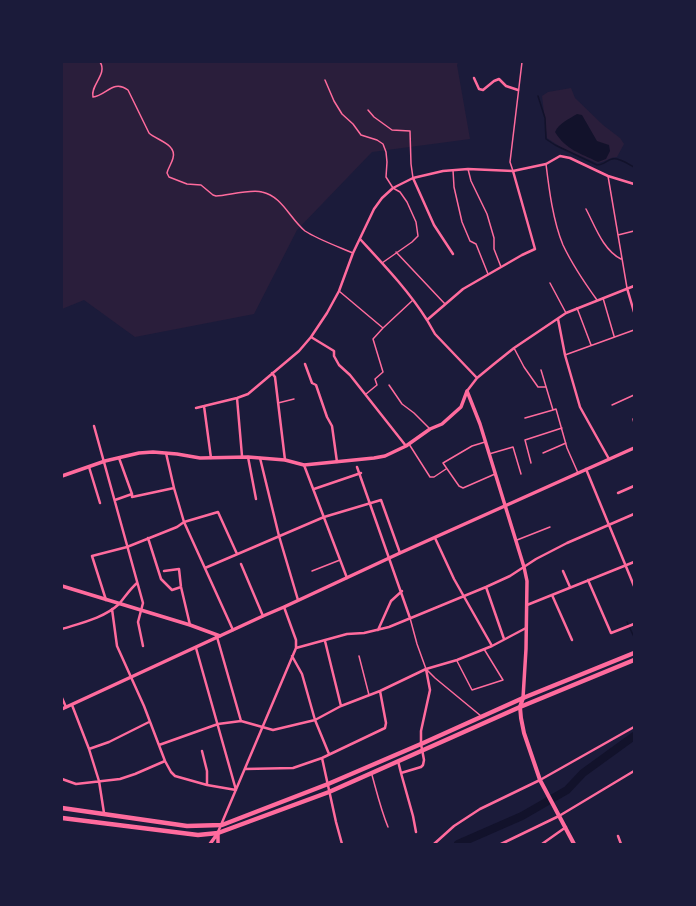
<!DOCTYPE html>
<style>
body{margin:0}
#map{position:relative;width:696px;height:906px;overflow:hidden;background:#1b1b3a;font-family:"Fira Sans",sans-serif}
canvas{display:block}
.frame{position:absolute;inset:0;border:63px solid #1b1b3a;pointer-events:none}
</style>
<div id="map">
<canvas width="696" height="906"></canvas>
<div class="frame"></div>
</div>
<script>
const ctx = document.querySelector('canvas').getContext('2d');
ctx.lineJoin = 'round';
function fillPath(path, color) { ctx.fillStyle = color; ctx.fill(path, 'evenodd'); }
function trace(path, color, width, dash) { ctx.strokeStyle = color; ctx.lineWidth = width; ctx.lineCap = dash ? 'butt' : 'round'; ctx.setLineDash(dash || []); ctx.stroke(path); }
const green = new Path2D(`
 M62 62H458L457 65 470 139 372 152 297 230 254 314 135 337 84 300 62 309Z
 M571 88 575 98 603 125 620 138 624 144 617 157C610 157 605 162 597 163L562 148 547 138 542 96 548 92Z`);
const water = new Path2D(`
 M577 114 582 115 597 141 609 145 610 151 606 159 598 162C580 153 566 150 555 132 559 123 569 119 577 114Z`);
const stream = new Path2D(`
 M538 96 545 118 546 139 555 145 597 165C604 165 607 160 612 159 619 157 628 164 634 167
 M627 622 634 637`);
const river = new Path2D(`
 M458 844 522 816 567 790 583 773 634 736`);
const service = new Path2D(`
 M100 62C108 74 90 85 93 97 106 96 113 79 128 90L149 133C156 140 177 144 173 158 172 163 168 168 167 173L169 177 187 184 201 185 213 195 216 196C229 195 251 189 262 192 282 196 290 219 305 231 317 239 339 247 353 253
 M325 80 334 101 342 114 353 124 361 135 377 140 383 144 386 152 387 162 386 177 393 188 400 192 407 202 416 222 418 236 412 242 382 263
 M368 110 374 117 392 130 410 131 411 164 413 178
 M546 164C549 189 553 221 563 245 572 264 584 282 597 300
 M468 169 471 181 487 214 494 238V249L501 267
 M453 170 454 187 462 222 470 241 476 244 488 274
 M513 171 510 162 522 62
 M608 176 627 288
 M586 209C595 226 603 250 621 259
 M618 235 634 231
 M396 252 445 304
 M550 283 566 313
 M339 291 383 328
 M603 298 614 336
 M577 308 591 345
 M514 348 524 367 538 387H546
 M565 355 634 330
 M541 370 553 410 556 409 567 448 578 473
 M389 385 402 404 414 413 430 429
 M366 394 377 385 375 379 383 372 373 339 383 328 413 300
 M278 403 294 399
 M612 405 634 395
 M525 418 553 410
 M633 419 634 423
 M485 442 472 446 443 463 459 486 463 488 495 474
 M409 444 430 477H434L446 469
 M543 453 566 443
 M489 454 513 447 521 474
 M531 463 525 440 562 428
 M517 540 550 527
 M312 571 340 560
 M410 618 417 644 426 669 435 678 481 716
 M359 656 369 695
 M457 661 472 690 503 680 484 649
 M372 775C377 793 381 810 388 827`);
const minor = new Path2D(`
 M474 78 479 89 483 90 494 81 499 79 506 86 518 90
 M413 178 434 225 453 254
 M360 239C384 265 408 290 427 320
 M627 288 634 312
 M558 319 565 355 580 407 609 459
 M311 337 334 351V356L339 365 350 375 406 446
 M305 364 312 383 316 385 327 417 332 426 337 462
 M272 373 275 377 285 460
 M477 378 435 334 427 320 463 289 522 255 535 249 513 171
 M467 391 477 378 494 364 514 348 566 313 634 286
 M237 398 242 456
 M204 406 211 458
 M196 408 237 398 248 394 299 351 311 337 327 313 339 291 353 253 374 209 382 198 393 188 413 178 443 171 468 169 513 171 546 164 560 156 570 158 608 176 634 184
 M94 426 143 603 138 622 143 646
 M166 453 174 488 184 522 233 630
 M248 457 256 499
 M119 458 132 494
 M260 458 279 536 298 600
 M304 465 347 578
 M89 467 100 503
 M357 467 410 618
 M586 469 634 586
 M314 489 361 473
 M618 493 634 486
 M115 500 132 494V497L174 488
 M148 538 161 579 172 590 181 587
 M435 538 454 579 492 646
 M241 564 263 616
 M205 568 324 517 381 500 400 553
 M164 571 179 569 181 587 190 625
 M563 571 570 587
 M588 580 611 633 634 624
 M486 587 504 639
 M552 595 572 640
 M106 600 92 556 127 547 177 527 184 522 218 512 237 554
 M527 605 634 562
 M112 609 117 646 144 706 165 761 171 772 175 776 207 785 236 790 196 648
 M62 629C81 623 104 618 119 604 125 597 130 589 137 583
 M378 630 391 601 402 591
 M217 637 241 721
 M325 641 341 706
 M296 648 347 634 364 633 389 627 486 587 510 576 536 559 567 543 634 514
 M292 656 302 674 315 720 329 754
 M62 698 66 707
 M72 705 89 749 99 781 104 813
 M159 745 218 724 241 721 273 730 315 720 341 706 380 691 426 669 457 660 492 646 526 628
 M89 749 109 742 149 722
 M202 751 207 771V785
 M322 758 336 822 342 844
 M398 761 401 773
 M245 769 293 768 322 758 385 728 386 723 380 691
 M62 779 76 784 120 779 135 774 165 761
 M218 832 296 648V640L284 607
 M416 832 413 816 401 773 421 767 423 765 424 760 421 744V731L430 690 426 669
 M618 836 621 844
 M434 844 454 826 480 809 540 780 634 727
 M501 844 559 816 634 771
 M542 844 566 827`);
const tertiary = new Path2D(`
 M467 391 480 424 524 567 527 581 526 649 523 698
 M62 476 105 461 139 453 153 452 177 454 200 458 248 457 285 460 304 465 374 458 385 456 406 446 430 429 442 424 461 407 467 391
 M62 586 190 625 220 636
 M62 709 263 616 284 607 400 553 634 448
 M218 833V844
 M210 844 218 833`);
const secondary = new Path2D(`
 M523 698 520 707 521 718 524 733 540 780 574 844`);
const primary = new Path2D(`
 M62 808 187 826 222 825 328 784 421 744 523 698 634 653
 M62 818 198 835 218 833 329 792 520 707 634 660`);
fillPath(green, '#2a1e3b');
fillPath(water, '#12122b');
trace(stream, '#12122b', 1.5);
trace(river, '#12122b', 8);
trace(service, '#ff6b9d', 1.5);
trace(minor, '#ff6b9d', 2.5);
trace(tertiary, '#ff6b9d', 3.5);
trace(secondary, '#ff6b9d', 4);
trace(primary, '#ff6b9d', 4.5);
</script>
